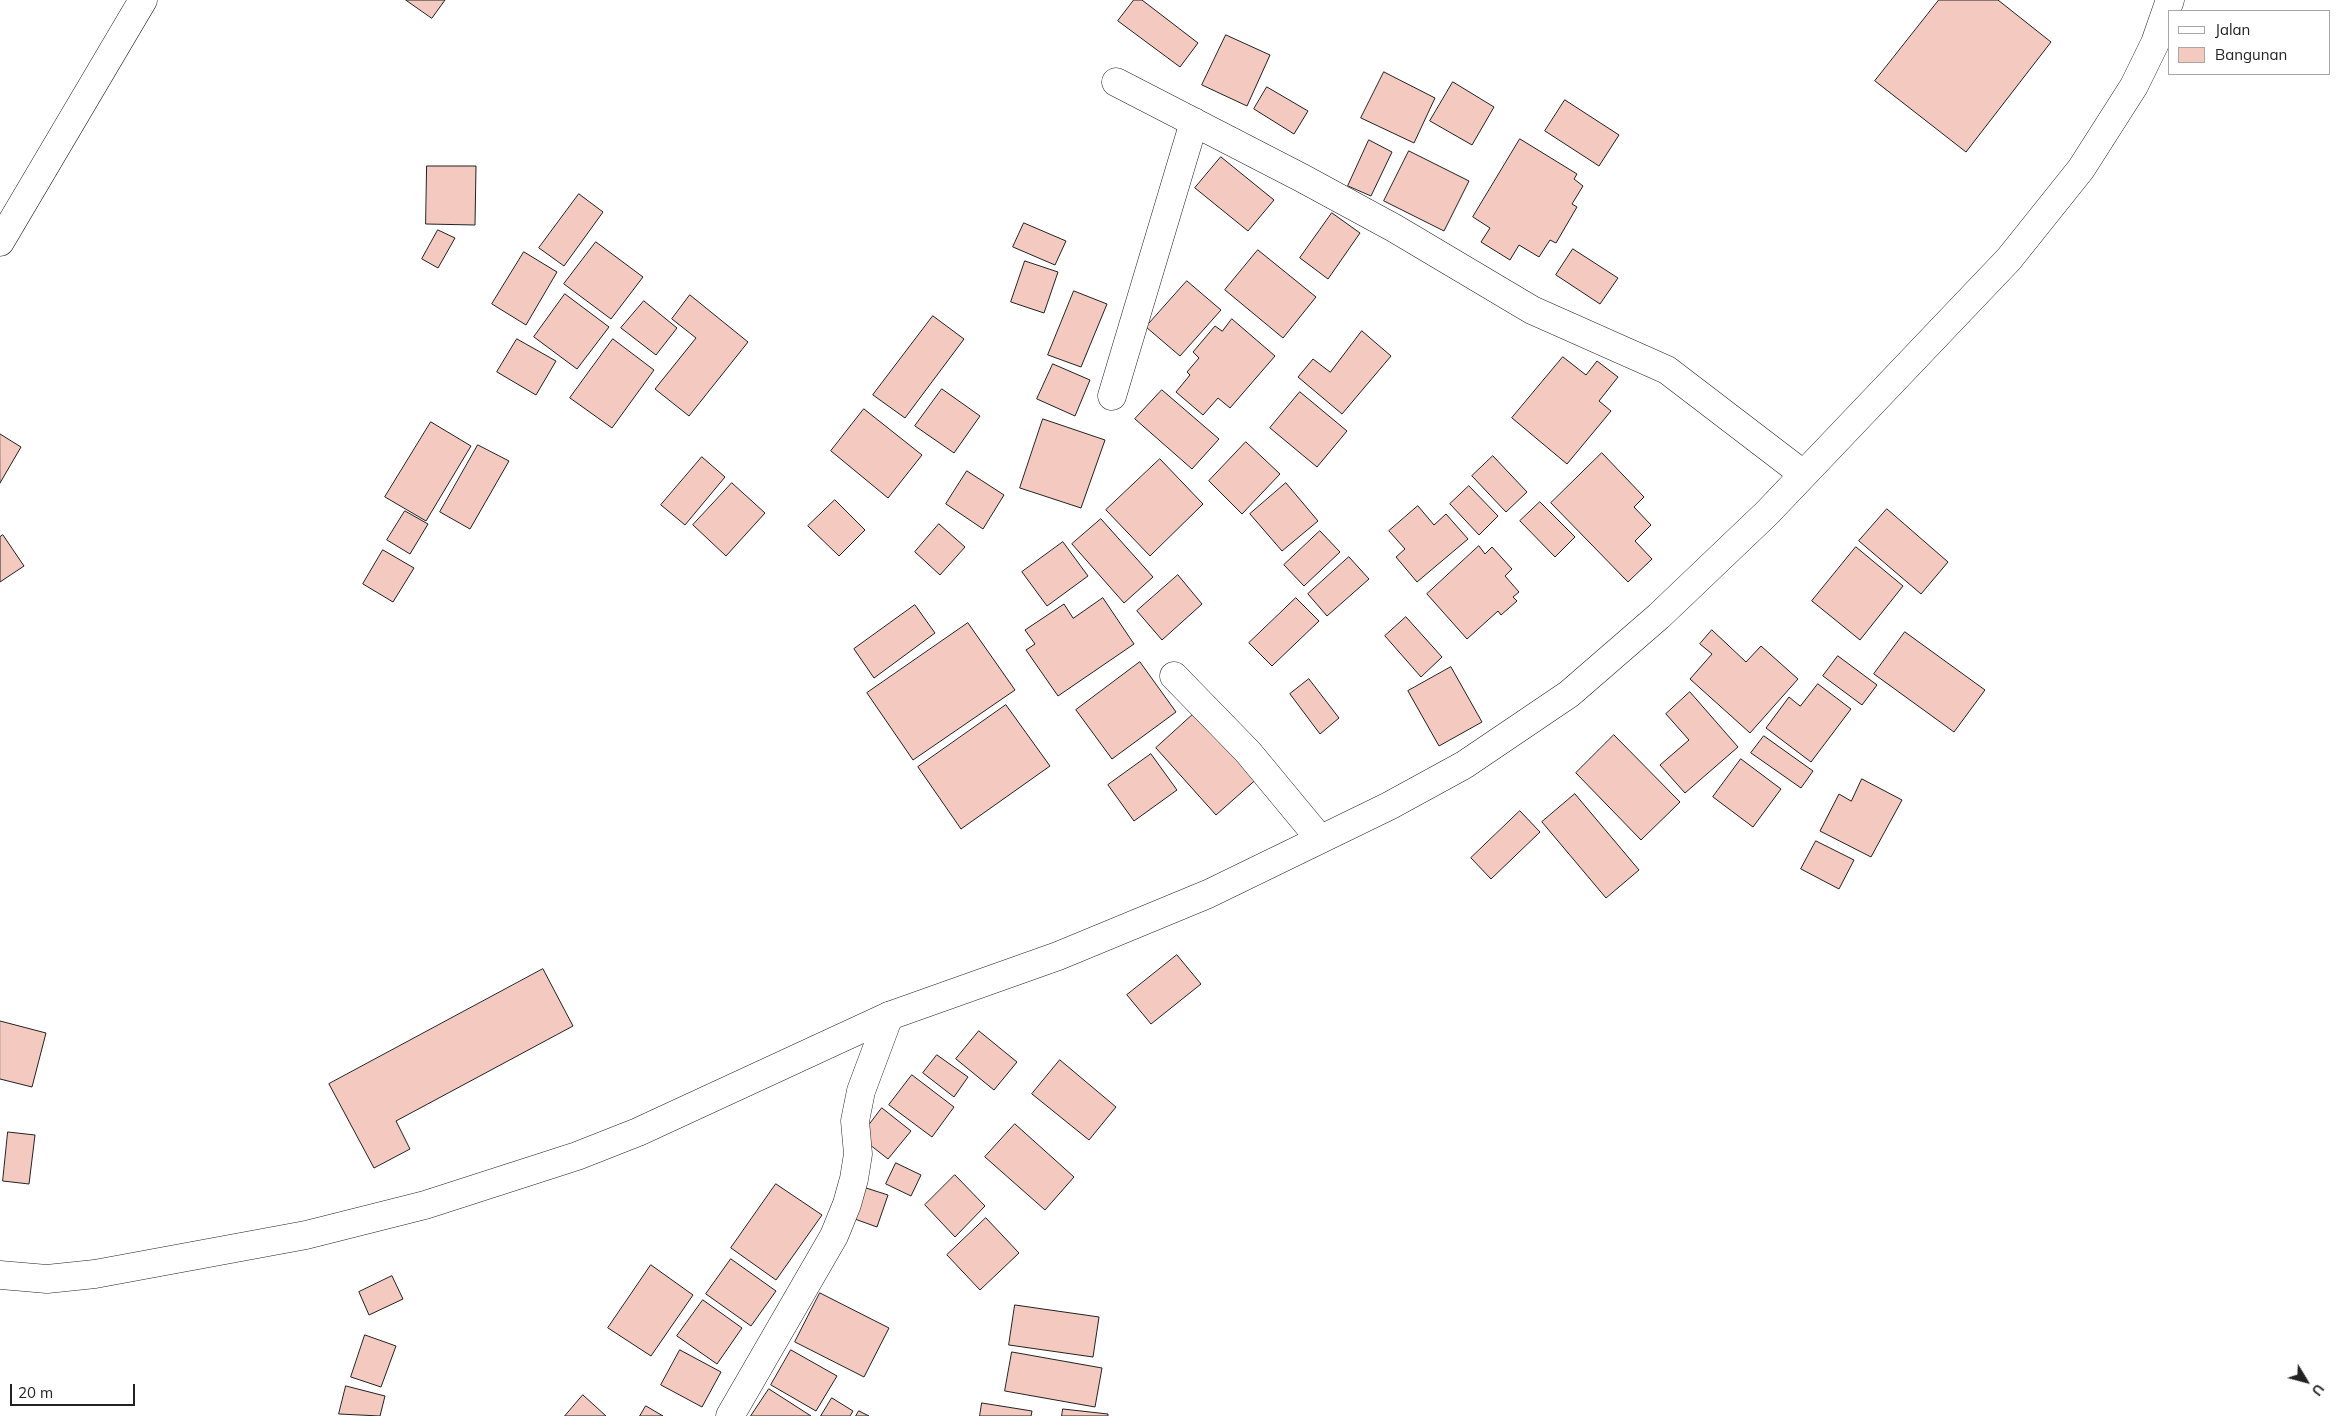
<!DOCTYPE html>
<style>
body{margin:0}
#map{position:relative;width:2341px;height:1416px;overflow:hidden;background:#fff;font-family:Mulish,sans-serif}
canvas{display:block}
.legend{position:absolute;left:2168px;top:10px;width:162px;height:65px;box-sizing:border-box;background:#fff;border:1px solid #a7a7a7;margin:0;padding:6px 9px;list-style:none;font-size:15px;color:#222}
.legend li{display:flex;align-items:center;gap:10px;height:25px}
.legend b{width:25px;border:1px solid #a7a7a7}
.north{position:absolute;left:2281px;top:1356px;width:50px;height:50px;-webkit-text-stroke:4px #fff;paint-order:stroke;rotate:127deg;font-size:14px;font-weight:700;line-height:20px;text-align:center;color:#222}
.north::after{content:'';display:block;margin:auto;width:18px;height:22px;background:#222;clip-path:polygon(50% 0,100% 100%,50% 72%,0 100%)}
.scale{position:absolute;left:10px;top:1384px;width:125px;height:22px;box-sizing:border-box;border:2px solid #222;border-top:0;padding-left:6px;font-size:15px;line-height:18px;white-space:nowrap;color:#222;-webkit-text-stroke:4px #fff;paint-order:stroke}
</style>
<div id="map">
<canvas width="2341" height="1416"></canvas>
<ul class="legend">
<li><b style="height:6px;background:#fff"></b>Jalan</li>
<li><b style="height:14px;background:#f3c9c0"></b>Bangunan</li>
</ul>
<div class="north">U</div>
<div class="scale">20 m</div>
</div>
<script>
const ctx = document.querySelector('canvas').getContext('2d');
ctx.lineJoin = 'round';
function fillPath(path, color) { ctx.fillStyle = color; ctx.fill(path, 'evenodd'); }
function trace(path, color, width, dash) { ctx.strokeStyle = color; ctx.lineWidth = width; ctx.lineCap = dash ? 'butt' : 'round'; ctx.setLineDash(dash || []); ctx.stroke(path); }
const building = new Path2D(`
 M406 0H445L432 18Z
 M1134 0H1142L1198 43 1180 67 1118 21Z
 M1939 0H1998L2051 42 1966 152 1875 81Z
 M1226 35 1270 55 1247 106 1202 85Z
 M1384 72 1435 98 1414 143 1361 118Z
 M1453 82 1494 107 1472 145 1430 121Z
 M1267 87 1308 111 1294 134 1254 109Z
 M1565 100 1619 135 1599 166 1545 131Z
 M1520 139 1577 174 1574 179 1583 186 1572 204 1577 207 1556 243 1550 240 1539 257 1519 245 1510 260 1481 242 1490 228 1473 217Z
 M1369 140 1392 152 1371 196 1348 186Z
 M1409 151 1469 181 1444 231 1384 201Z
 M1221 157 1274 200 1248 231 1195 188Z
 M427 166H476L475 225 426 224Z
 M579 194 603 212 564 266 539 248Z
 M1332 213 1360 233 1328 279 1300 258Z
 M1024 223 1066 241 1055 265 1013 247Z
 M438 230 455 238 438 268 422 259Z
 M596 242 643 277 611 319 564 284Z
 M1573 249 1618 278 1600 304 1556 275Z
 M1258 250 1316 297 1283 338 1225 290Z
 M524 252 557 272 526 325 492 304Z
 M1025 261 1058 272 1044 313 1011 302Z
 M1187 281 1221 310 1180 356 1146 327Z
 M1074 291 1107 304 1081 367 1048 355Z
 M565 294 609 327 577 369 534 337Z
 M690 295 748 342 689 416 655 389 696 338 672 319Z
 M644 301 677 328 656 355 621 328Z
 M933 316 964 339 905 418 873 395Z
 M1232 319 1275 356 1230 408 1218 398 1203 415 1176 392 1190 375 1187 372 1199 358 1193 352 1215 326 1222 331Z
 M1362 331 1391 356 1342 414 1298 377 1313 359 1330 372Z
 M517 339 556 361 536 395 497 372Z
 M613 339 654 370 612 428 570 398Z
 M1563 357 1586 375 1597 361 1618 377 1599 401 1611 411 1567 464 1512 418Z
 M1053 364 1090 380 1075 416 1037 399Z
 M942 389 980 416 954 453 915 426Z
 M1162 390 1219 439 1192 469 1135 419Z
 M1300 392 1347 431 1317 467 1270 428Z
 M864 409 922 455 888 498 831 451Z
 M1043 419 1105 440 1081 508 1020 488Z
 M431 422 471 446 426 521 385 497Z
 M0 434 21 447 0 483Z
 M1246 442 1280 474 1242 514 1209 481Z
 M478 445 509 461 470 529 440 512Z
 M1602 453 1644 497 1634 507 1651 525 1635 541 1652 559 1628 582 1551 503Z
 M1493 456 1527 492 1506 512 1472 476Z
 M702 457 725 477 685 525 661 505Z
 M1160 459 1203 504 1150 556 1106 510Z
 M967 471 1004 495 983 529 946 504Z
 M732 483 765 513 726 556 693 525Z
 M1286 483 1318 521 1282 551 1250 514Z
 M1469 486 1498 516 1479 535 1450 504Z
 M835 500 865 530 839 556 808 526Z
 M1540 502 1575 537 1555 557 1520 521Z
 M1418 506 1434 525 1446 514 1468 539 1417 582 1396 557 1405 549 1389 531Z
 M1887 509 1948 562 1921 594 1859 541Z
 M405 511 428 524 410 554 387 540Z
 M1101 519 1153 577 1124 603 1072 544Z
 M939 524 965 547 940 575 915 552Z
 M1320 531 1340 552 1304 586 1284 565Z
 M3 535 24 566 0 582V537Z
 M1063 542 1088 576 1047 606 1022 572Z
 M1479 546 1485 554 1492 547 1512 569 1505 576 1519 592 1513 597 1517 601 1501 615 1498 611 1467 639 1427 594Z
 M1856 547 1903 586 1860 640 1812 601Z
 M383 550 414 568 393 602 363 584Z
 M1349 557 1369 579 1327 616 1308 594Z
 M1178 575 1202 604 1162 640 1137 611Z
 M1103 598 1134 644 1058 696 1026 650 1035 644 1025 630 1064 604 1073 618Z
 M1296 598 1319 621 1272 666 1249 643Z
 M915 605 935 633 874 678 854 649Z
 M1406 617 1442 657 1421 677 1385 636Z
 M968 623 1015 690 913 760 867 693Z
 M1712 630 1746 662 1761 646 1798 679 1750 733 1690 679 1712 654 1700 644Z
 M1905 632 1985 690 1954 732 1874 674Z
 M1838 656 1877 685 1862 705 1823 676Z
 M1140 662 1176 712 1112 759 1076 710Z
 M1451 667 1482 722 1439 746 1408 691Z
 M1309 679 1339 718 1320 734 1290 694Z
 M1818 684 1851 709 1811 762 1766 728 1789 697 1800 706Z
 M1690 692 1738 747 1685 793 1660 765 1689 740 1666 714Z
 M1006 705 1050 766 961 829 918 767Z
 M1199 709 1260 776 1216 815 1156 748Z
 M1614 735 1680 802 1641 840 1576 773Z
 M1764 736 1813 771 1801 788 1751 753Z
 M1151 754 1177 790 1134 821 1108 785Z
 M1741 759 1781 789 1753 827 1713 797Z
 M1862 779 1902 800 1871 857 1820 831 1839 794 1851 801Z
 M1575 794 1639 870 1606 898 1542 822Z
 M1520 811 1540 832 1491 879 1471 858Z
 M1816 841 1854 860 1839 889 1801 869Z
 M1177 955 1201 984 1151 1024 1127 995Z
 M543 969 573 1026 396 1121 410 1149 374 1168 329 1084Z
 M0 1021 46 1033 32 1087 0 1079Z
 M979 1031 1017 1062 994 1090 956 1059Z
 M937 1055 968 1077 954 1097 923 1073Z
 M1060 1060 1116 1107 1089 1140 1032 1094Z
 M912 1075 954 1107 932 1137 889 1105Z
 M882 1108 911 1131 888 1159 860 1137Z
 M1015 1124 1074 1177 1045 1210 985 1157Z
 M8 1132 35 1135 29 1184 3 1181Z
 M896 1163 921 1175 911 1196 886 1184Z
 M955 1175 985 1206 955 1237 925 1205Z
 M776 1184 822 1215 776 1280 731 1248Z
 M863 1187 888 1195 877 1227 852 1218Z
 M986 1218 1019 1253 980 1290 947 1255Z
 M731 1259 776 1291 751 1326 706 1294Z
 M651 1265 693 1295 651 1356 608 1328Z
 M392 1276 403 1299 369 1315 359 1292Z
 M820 1293 889 1328 864 1377 795 1342Z
 M703 1300 742 1328 717 1364 677 1336Z
 M1015 1305 1099 1317 1093 1357 1009 1345Z
 M365 1335 396 1346 381 1387 351 1377Z
 M680 1350 721 1372 702 1407 661 1385Z
 M791 1350 837 1376 816 1411 771 1385Z
 M1012 1352 1102 1368 1095 1407 1005 1391Z
 M346 1386 385 1396 380 1416 339 1414Z
 M769 1389 811 1416H751Z
 M583 1395 606 1416H565Z
 M832 1398 853 1411 850 1416H821Z
 M982 1403 1032 1411 1031 1416H980Z
 M646 1406 663 1416H640Z
 M1063 1409 1108 1414V1416H1062Z
 M859 1411 869 1416H856Z`);
const minor = new Path2D(`
 M1116 82 1302 178 1394 228 1532 310 1667 370 1803 474
 M0 242 143 0
 M1112 396 1194 122
 M1174 676 1248 752 1320 839
 M730 1416 834 1236 847 1204 854 1179 858 1154 855 1121 861 1091 889 1016`);
const major = new Path2D(`
 M0 1275 47 1279 95 1274 306 1235 425 1205 577 1156 638 1132 889 1016 1058 956 1208 894 1389 806 1464 765 1569 694 1659 616 1767 513 2009 259 2081 169 2134 86 2155 43 2170 0`);
fillPath(building, '#f3c9c0');
trace(building, '#222', 1);
trace(minor, '#222', 29);
trace(major, '#222', 29);
trace(minor, '#fff', 28);
trace(major, '#fff', 28);
</script>
